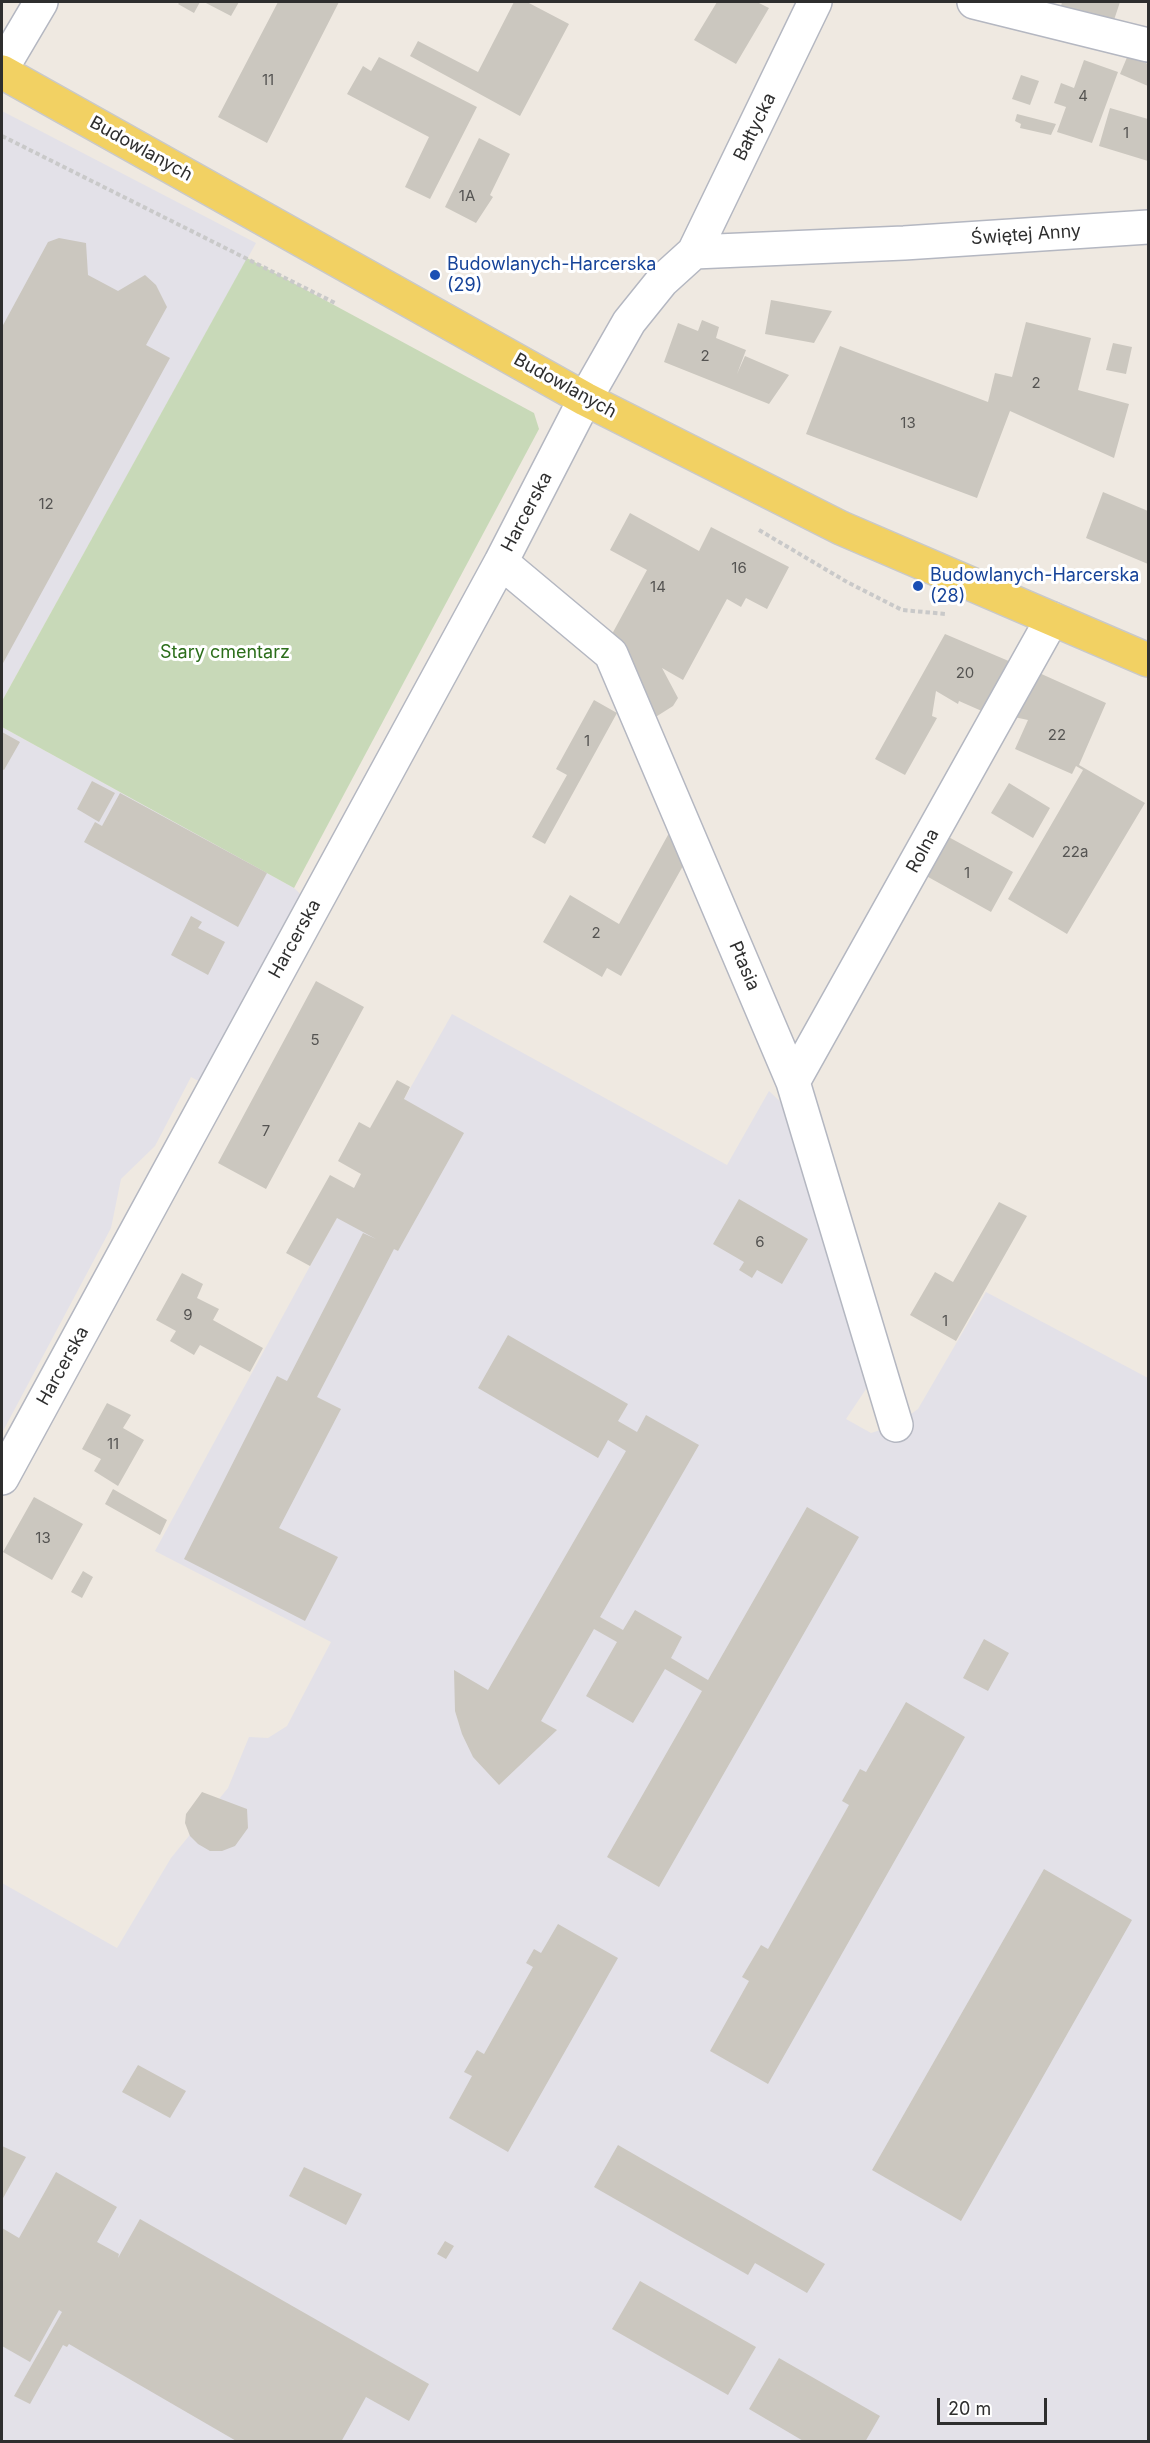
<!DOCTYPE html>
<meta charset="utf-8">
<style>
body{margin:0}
#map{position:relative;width:1150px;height:2443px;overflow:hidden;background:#efe9e1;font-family:Inter,sans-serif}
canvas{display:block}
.frame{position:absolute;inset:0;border:3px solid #2e2e2e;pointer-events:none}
.scale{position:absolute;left:937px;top:2398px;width:110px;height:27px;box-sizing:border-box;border:3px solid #2e2e2e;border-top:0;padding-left:8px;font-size:18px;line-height:21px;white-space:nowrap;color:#2e2e2e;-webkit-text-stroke:4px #fff;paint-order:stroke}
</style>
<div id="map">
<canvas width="1150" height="2443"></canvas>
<div class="frame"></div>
<div class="scale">20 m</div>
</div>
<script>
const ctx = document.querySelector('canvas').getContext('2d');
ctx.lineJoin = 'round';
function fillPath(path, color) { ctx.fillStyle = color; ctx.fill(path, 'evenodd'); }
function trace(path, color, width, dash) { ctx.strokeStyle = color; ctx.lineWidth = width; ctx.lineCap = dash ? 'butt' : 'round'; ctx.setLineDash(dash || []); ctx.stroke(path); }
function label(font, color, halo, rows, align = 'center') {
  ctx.font = font + ' Inter,sans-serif'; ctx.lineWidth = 6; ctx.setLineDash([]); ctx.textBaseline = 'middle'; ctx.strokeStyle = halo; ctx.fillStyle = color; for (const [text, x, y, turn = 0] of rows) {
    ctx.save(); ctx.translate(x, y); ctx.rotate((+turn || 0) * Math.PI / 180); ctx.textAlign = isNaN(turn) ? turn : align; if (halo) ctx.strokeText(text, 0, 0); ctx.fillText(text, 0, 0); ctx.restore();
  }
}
const industrial = new Path2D(`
 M2 111 256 243 2 701Z
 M2 727 294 888 313 906 214 1089 191 1077 155 1146 121 1179 111 1228 2 1433Z
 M452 1014 727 1165 769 1091 787 1108 870 1383 846 1419 871 1433 896 1425 918 1409 986 1292 1148 1378V2441H2V1883L117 1948 171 1858 228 1788 249 1737 268 1738 287 1726 331 1642 155 1551 310 1266Z`);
const cemetery = new Path2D(`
 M247 258 534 413 539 429 294 888 2 727V701Z`);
const building = new Path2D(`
 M180 2H200L194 13 178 4Z
 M204 2H239L231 16Z
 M278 2H339L267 143 218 117Z
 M514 2H527L569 24 520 116 410 56 418 41 478 72Z
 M717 2H757L769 8 736 64 694 40Z
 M1062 2H1120L1113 23 1061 6Z
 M1128 55 1148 64V86L1120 74Z
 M379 57 477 107 430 199 405 187 429 137 347 94 363 66 371 71Z
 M1084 60 1118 72 1092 143 1057 132 1066 107 1054 103 1061 83 1074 88Z
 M1021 75 1039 81 1030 105 1012 99Z
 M1110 108 1148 119V161L1099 146Z
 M1017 114 1056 124 1051 135 1020 128 1021 124 1015 121Z
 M479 138 510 154 490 195 493 197 476 223 445 207Z
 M59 238 86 243 88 275 118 291 145 275 156 285 167 307 146 345 170 358 2 665V327L48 242Z
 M771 300 832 311 814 343 765 334Z
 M702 320 719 327 716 338 746 350 737 374 745 356 789 375 769 404 664 362 678 323 698 331Z
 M1026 322 1091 338 1078 390 1129 404 1114 458 1010 411 977 498 806 434 840 346 988 402 995 373 1012 377Z
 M1113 343 1132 347 1126 374 1106 370Z
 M1103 492 1148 511V564L1086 538Z
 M630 513 699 551 711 527 789 567 767 609 746 598 741 607 727 599 683 680 662 668 678 698 673 706 654 718 612 634 647 570 610 550Z
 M945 634 1011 662 984 712 959 701 958 704 936 691 932 716 937 718 905 775 875 759Z
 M1037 672 1106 703 1079 765 1145 803 1067 934 1008 899 1083 770 1076 766 1072 774 1015 749 1028 720 1014 717Z
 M594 700 617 713 545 844 532 837 567 775 556 769Z
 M2 732 20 742 4 770 2 769Z
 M92 781 115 793 99 822 77 809Z
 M1009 783 1050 808 1033 838 991 813Z
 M120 793 267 873 238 927 84 842 95 822 102 826Z
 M674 824 688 857 621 976 607 968 602 977 543 942 570 895 619 924Z
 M943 834 1013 872 991 912 921 873Z
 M191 916 202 922 198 928 225 942 208 975 171 955Z
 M316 981 364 1007 266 1189 218 1163Z
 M397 1080 410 1087 404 1099 464 1133 398 1251 394 1249 317 1397 341 1409 279 1528 338 1557 305 1621 184 1559 277 1376 287 1381 363 1233 376 1239 337 1218 310 1266 286 1253 330 1175 354 1188 361 1174 338 1161 359 1122 370 1128Z
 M739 1199 808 1239 782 1284 757 1270 752 1278 739 1270 744 1262 713 1244Z
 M999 1202 1027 1216 956 1341 910 1315 935 1272 953 1282Z
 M182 1273 203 1284 197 1298 219 1309 213 1320 263 1348 250 1372 200 1345 194 1355 170 1341 176 1331 156 1320Z
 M508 1335 628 1404 618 1421 637 1432 646 1415 699 1445 600 1617 623 1630 635 1610 682 1637 671 1658 708 1680 807 1507 859 1537 659 1887 607 1857 702 1691 665 1669 633 1723 586 1696 617 1642 594 1629 541 1721 557 1730 499 1785 473 1757 462 1734 455 1711 454 1670 488 1690 626 1451 608 1440 598 1458 478 1388Z
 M107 1403 131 1415 123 1428 144 1440 118 1486 94 1471 101 1459 82 1449Z
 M113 1489 167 1520 160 1535 105 1504Z
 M34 1497 83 1524 52 1580 3 1552Z
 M83 1571 93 1577 82 1598 71 1592Z
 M984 1639 1009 1653 988 1691 963 1678Z
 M906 1702 965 1737 768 2084 710 2051 749 1981 742 1977 761 1945 768 1949 849 1805 842 1801 860 1769 866 1772Z
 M202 1792 247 1809 248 1828 235 1846 222 1851H210L198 1844 190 1836 185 1823 186 1814Z
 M1044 1869 1132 1920 961 2221 872 2170Z
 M558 1924 618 1958 508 2152 449 2118 472 2076 464 2072 477 2050 484 2054 533 1967 526 1963 534 1949 541 1953Z
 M138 2065 186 2091 170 2118 122 2092Z
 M618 2145 825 2264 807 2293 755 2263 748 2275 594 2187Z
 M2 2146 26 2157 2 2200Z
 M304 2167 362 2194 346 2225 289 2196Z
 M56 2172 117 2207 97 2242 119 2254 118 2258 140 2219 429 2384 409 2421 366 2397 341 2442H238L69 2344 67 2347 63 2345 30 2404 14 2396 62 2312 59 2310 30 2362 2 2346V2228L19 2238Z
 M445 2241 454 2246 446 2259 437 2254Z
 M640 2281 756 2347 728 2395 612 2329Z
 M779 2358 880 2416 865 2442H805L749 2409Z`);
const path = new Path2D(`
 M2 136 337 304
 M759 530 847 582 902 610 946 614`);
const minor = new Path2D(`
 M974 2 1148 45
 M2 68 41 2
 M694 252 815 2
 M501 562 611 654 793 1082 896 1425
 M793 1082 1052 619
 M2 1478 501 562 585 399 629 322 662 281 694 252 904 243 1148 227`);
const major = new Path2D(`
 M2 72 585 399 841 528 1148 660`);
const markers = [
 [435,275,6,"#1a4fb4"],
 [918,586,6,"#1a4fb4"]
];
const numberNames = [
 ["11",268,80],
 ["4",1083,96],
 ["1",1126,133],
 ["1A",467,196],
 ["2",705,356],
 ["2",1036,383],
 ["13",908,423],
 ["12",46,504],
 ["16",739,568],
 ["14",658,587],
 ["20",965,673],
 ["22",1057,735],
 ["1",587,741],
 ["22a",1075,852],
 ["1",967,873],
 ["2",596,933],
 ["5",315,1040],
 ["7",266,1131],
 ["6",760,1242],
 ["9",188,1315],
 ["1",945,1321],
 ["11",113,1444],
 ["13",43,1538]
];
const streetNames = [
 ["Bałtycka",755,127,-64],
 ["Budowlanych",141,149,29],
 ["Świętej Anny",1026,235,-4],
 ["Budowlanych",565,386,29],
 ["Harcerska",527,512,-62],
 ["Rolna",923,851,-61],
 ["Harcerska",295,939,-61],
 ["Ptasia",744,966,67],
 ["Harcerska",63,1366,-61]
];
const transitNames = [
 ["Budowlanych-Harcerska",447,265],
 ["(29)",447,286],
 ["Budowlanych-Harcerska",930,576],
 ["(28)",930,597]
];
const parkNames = [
 ["Stary cmentarz",225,653]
];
fillPath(industrial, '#e3e1e8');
fillPath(cemetery, '#c8d9b8');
fillPath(building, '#cbc7bf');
trace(minor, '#b4b7c1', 36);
trace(major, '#c9c9c9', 36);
trace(path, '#c9c9c9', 4, [4.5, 3]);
trace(minor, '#fff', 33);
trace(major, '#f2d163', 33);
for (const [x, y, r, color] of markers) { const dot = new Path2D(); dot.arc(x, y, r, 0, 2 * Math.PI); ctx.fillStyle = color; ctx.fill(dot); trace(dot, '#fff', 2); }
label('15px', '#555452', null, numberNames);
label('18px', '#2e2e2e', '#fff', streetNames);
label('18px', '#164399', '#fff', transitNames, 'left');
label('18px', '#2c6e1b', '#fff', parkNames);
</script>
